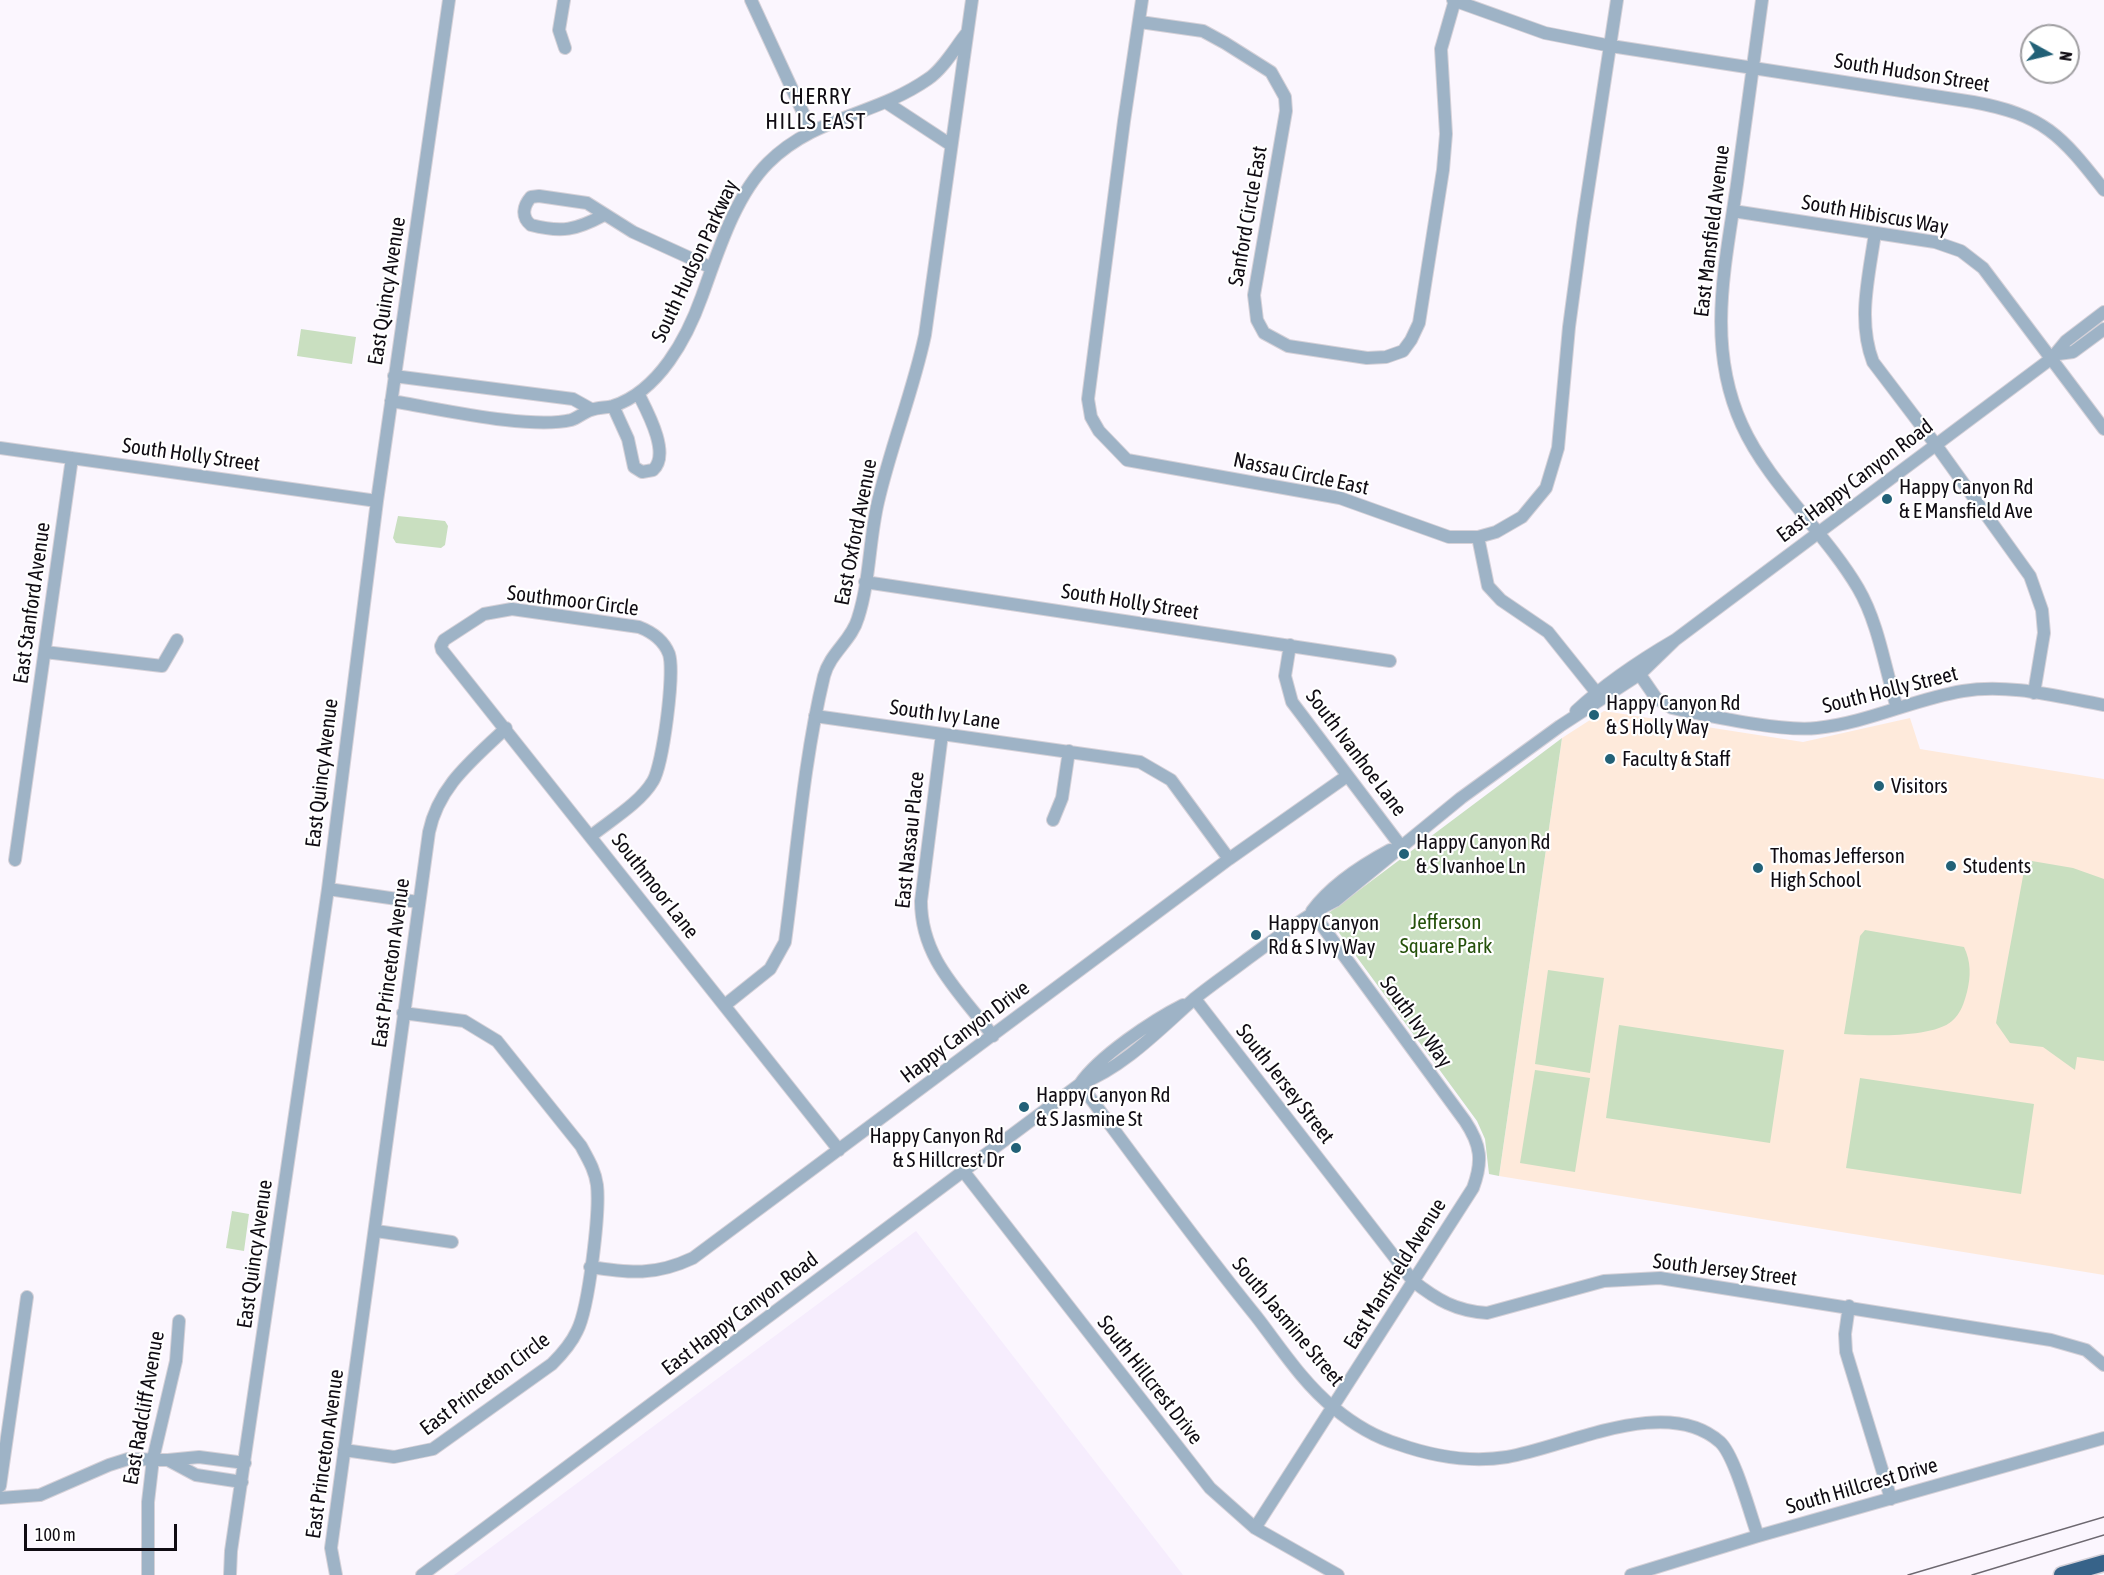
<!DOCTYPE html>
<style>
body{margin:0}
#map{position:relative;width:2104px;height:1575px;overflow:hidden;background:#fbf6fe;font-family:"Asap Condensed",sans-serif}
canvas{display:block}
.north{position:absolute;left:2020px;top:24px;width:60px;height:60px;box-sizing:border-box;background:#fff;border:2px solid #9f9ea1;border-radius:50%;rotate:98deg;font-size:16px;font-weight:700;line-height:24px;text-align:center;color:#100c13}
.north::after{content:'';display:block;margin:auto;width:21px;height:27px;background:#226177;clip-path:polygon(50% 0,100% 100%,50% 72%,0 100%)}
.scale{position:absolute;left:24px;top:1524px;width:153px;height:27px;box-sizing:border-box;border:3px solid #100c13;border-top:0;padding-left:8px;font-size:18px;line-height:21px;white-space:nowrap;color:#100c13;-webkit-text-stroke:4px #fff;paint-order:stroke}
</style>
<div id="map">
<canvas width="2104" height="1575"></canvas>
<div class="north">N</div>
<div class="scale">100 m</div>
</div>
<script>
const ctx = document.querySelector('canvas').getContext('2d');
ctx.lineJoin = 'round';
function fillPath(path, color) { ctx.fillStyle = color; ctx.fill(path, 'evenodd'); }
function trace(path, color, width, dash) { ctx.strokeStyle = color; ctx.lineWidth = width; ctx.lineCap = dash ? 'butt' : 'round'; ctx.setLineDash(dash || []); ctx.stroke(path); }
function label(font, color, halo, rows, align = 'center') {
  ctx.font = font + ' "Asap Condensed",sans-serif'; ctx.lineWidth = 4.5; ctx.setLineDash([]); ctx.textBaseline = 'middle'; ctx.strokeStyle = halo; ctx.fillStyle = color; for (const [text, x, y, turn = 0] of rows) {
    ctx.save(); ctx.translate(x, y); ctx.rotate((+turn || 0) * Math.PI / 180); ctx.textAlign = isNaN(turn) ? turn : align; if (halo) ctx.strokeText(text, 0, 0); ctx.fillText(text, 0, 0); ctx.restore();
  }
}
const built = new Path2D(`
 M916 1231 1183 1575H454L639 1437Z`);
const education = new Path2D(`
 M1604 711 1803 742 1910 718 1920 749 2104 779V1275L1499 1176 1562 738Z`);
const green = new Path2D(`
 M301 329 356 337 352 364 297 356Z
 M398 516 445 521 448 526 445 545 441 548 396 543 393 538Z
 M1562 738 1499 1176 1489 1174 1485 1139 1477 1121 1326 915Z
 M2026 860 2073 868 2104 879V1061L2077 1057 2075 1070 2043 1047 2010 1043 1996 1023Z
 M1865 930 1964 947C1971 962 1971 976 1967 992 1964 1003 1961 1013 1952 1021 1933 1038 1870 1036 1844 1034L1860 936Z
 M1548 970 1604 978 1590 1073 1535 1064Z
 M1619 1025 1784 1050 1770 1143 1606 1118Z
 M1535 1070 1590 1078 1575 1172 1520 1163Z
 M1860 1078 2034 1104 2021 1194 1846 1168Z
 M232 1211 249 1214 244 1251 226 1248Z`);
const minor = new Path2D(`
 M564 0 559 30 565 48
 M751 0 811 130
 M1142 0 1124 121 1088 399 1091 417 1099 431 1127 460 1340 498 1449 537H1478L1496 532 1522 517 1546 488 1558 448 1569 327 1583 223 1617 0
 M1453 0 1545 33 1611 46 1973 102C2044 115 2061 135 2104 190
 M1762 0C1754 61 1745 123 1737 184 1725 267 1706 346 1742 425 1768 483 1825 532 1858 588 1879 624 1885 669 1897 708
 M1140 22 1203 31 1225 43 1271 72 1285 97 1286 111 1254 295 1257 320 1264 333 1288 346 1367 358 1386 357 1403 351 1411 340 1419 323 1443 170 1446 134 1441 49 1455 0
 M887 103 951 145
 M1733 211 1935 242 1961 251 1983 268 2104 429
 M604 215C576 230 562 233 531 225 521 217 523 206 531 197L539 196 587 203 633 232 712 268
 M1875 233C1869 276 1857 320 1873 362L1936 445 2030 576 2042 610 2044 633 2034 693
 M2058 354 2073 352 2104 329
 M394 376 573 399 591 409
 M391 401C436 408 529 430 571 420 578 418 584 412 591 410 598 407 606 408 613 406 659 391 687 338 702 296 718 252 735 196 768 163 815 116 875 116 928 79 943 69 955 48 966 34
 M613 406 628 439 634 467 642 472 653 470C671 454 647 411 638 393
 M0 448 377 501
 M1478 537 1488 586 1501 600 1548 632 1600 697
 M865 582 1390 661
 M1290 645 1285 676 1292 702 1400 845
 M45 652 162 666 177 640
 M1636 669 1656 698 1672 708C1710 716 1781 732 1817 728 1867 723 1914 699 1963 691 2009 683 2059 697 2104 705
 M1576 711C1606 683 1639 661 1675 640L2052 358 2066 341 2104 312
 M815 716 1140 762 1171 780 1229 859
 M942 734 921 901C921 959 960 992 993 1036
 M1053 820 1062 798 1069 751
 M591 836C611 820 640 803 653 781 663 764 675 673 669 654 664 641 652 632 639 627L512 609 484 614 444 640 441 646 442 650 839 1150
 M15 860 72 458
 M328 889 418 902
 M1312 911C1331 885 1362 865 1390 850
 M1195 999 1413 1281C1437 1300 1456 1311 1487 1313L1604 1281 1660 1278 2051 1340 2086 1350 2104 1365
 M725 1005 770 969 785 942C797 854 803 763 824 676 830 653 852 640 858 618 870 581 869 540 878 502 891 445 913 392 925 335L972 0
 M1080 1084C1138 1162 1195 1241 1256 1316 1280 1347 1303 1383 1334 1408 1352 1423 1375 1437 1398 1444 1432 1456 1470 1463 1507 1457 1567 1447 1666 1394 1720 1442 1735 1456 1750 1514 1758 1536
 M1080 1084C1098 1057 1153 1020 1183 1005
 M964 1172 1210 1488 1255 1528 1338 1575
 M376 1231 452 1242
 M590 1267C630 1273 655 1276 693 1258L1229 859 1347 776
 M1849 1306 1845 1334 1846 1352 1891 1499
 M344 1450 394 1457 433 1449 552 1364C562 1354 571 1344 577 1331 589 1308 600 1211 597 1185 595 1170 588 1159 581 1146L497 1041 464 1021 403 1013
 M168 1460 196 1475 242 1482
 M0 1486 27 1297
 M0 1498 40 1495 109 1465 128 1459 168 1460 199 1457 245 1463
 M1255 1528 1473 1188C1483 1161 1481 1145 1465 1121L1312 912
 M148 1575V1502L153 1459 176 1361 179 1321
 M230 1575 231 1551 328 889 377 501 449 0
 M336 1575 331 1548 429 832C439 785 473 760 506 728
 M422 1575 1080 1084C1124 1067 1160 1029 1194 999 1211 985 1229 973 1246 960 1275 939 1303 917 1335 901L1461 798 1560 726 1640 674 1675 640
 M1631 1575 1758 1536 2104 1438`);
const highway = new Path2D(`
 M2062 1575 2104 1563`);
const tram = new Path2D(`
 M1908 1575 2104 1517
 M1972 1575 2104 1535`);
const markers = [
 [1887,499,6,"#226177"],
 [1594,715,6,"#226177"],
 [1610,759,6,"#226177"],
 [1879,786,6,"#226177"],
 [1404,854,6,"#226177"],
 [1951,866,6,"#226177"],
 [1758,868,6,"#226177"],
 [1256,935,6,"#226177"],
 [1024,1107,6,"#226177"],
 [1016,1148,6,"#226177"]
];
const streetNames = [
 ["South Hudson Street",1912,73,9],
 ["South Hibiscus Way",1875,215,10],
 ["Sanford Circle East",1248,216,-80],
 ["East Mansfield Avenue",1712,231,-83],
 ["South Hudson Parkway",695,261,-65],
 ["East Quincy Avenue",387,291,-81],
 ["South Holly Street",191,455,8],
 ["Nassau Circle East",1301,474,12],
 ["East Happy Canyon Road",1855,481,-37],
 ["East Oxford Avenue",856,532,-79],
 ["Southmoor Circle",573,601,7],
 ["South Holly Street",1130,602,9],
 ["East Stanford Avenue",32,603,-82],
 ["South Holly Street",1890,690,-14],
 ["South Ivy Lane",945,715,8],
 ["South Ivanhoe Lane",1356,753,53],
 ["East Quincy Avenue",322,773,-83],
 ["East Nassau Place",910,840,-84],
 ["Southmoor Lane",655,886,52],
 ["East Princeton Avenue",391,963,-82],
 ["South Ivy Way",1416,1022,54],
 ["Happy Canyon Drive",965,1032,-37],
 ["South Jersey Street",1285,1084,52],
 ["East Quincy Avenue",255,1254,-82],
 ["South Jersey Street",1725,1270,7],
 ["East Mansfield Avenue",1395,1274,-58],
 ["East Happy Canyon Road",740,1314,-37],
 ["South Jasmine Street",1288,1322,50],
 ["South Hillcrest Drive",1150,1380,52],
 ["East Princeton Circle",485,1384,-37],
 ["East Radcliff Avenue",144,1408,-80],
 ["East Princeton Avenue",325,1454,-82],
 ["South Hillcrest Drive",1862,1486,-16]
];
const poiNames = [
 ["Happy Canyon Rd",1899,487],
 ["& E Mansfield Ave",1899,511],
 ["Happy Canyon Rd",1606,703],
 ["& S Holly Way",1606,727],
 ["Faculty & Staff",1622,759],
 ["Visitors",1891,786],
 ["Happy Canyon Rd",1416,842],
 ["& S Ivanhoe Ln",1416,866],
 ["Thomas Jefferson",1770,856],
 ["High School",1770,880],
 ["Students",1963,866],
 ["Happy Canyon",1268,923],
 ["Rd & S Ivy Way",1268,947],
 ["Happy Canyon Rd",1036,1095],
 ["& S Jasmine St",1036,1119],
 ["Happy Canyon Rd",1004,1136,"right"],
 ["& S Hillcrest Dr",1004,1160,"right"]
];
const parkNames = [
 ["Jefferson",1446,922],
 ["Square Park",1446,946]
];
const neighbourhoodNames = [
 ["CHERRY",816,97],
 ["HILLS EAST",816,122]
];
fillPath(built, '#f6edfd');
fillPath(education, '#feeadb');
fillPath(green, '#c9dfc0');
trace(minor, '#d5d1d8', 14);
trace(highway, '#d5d1d8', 19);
trace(minor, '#9eb3c6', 12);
trace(highway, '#376389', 16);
trace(tram, '#6d6870', 1.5);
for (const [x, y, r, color] of markers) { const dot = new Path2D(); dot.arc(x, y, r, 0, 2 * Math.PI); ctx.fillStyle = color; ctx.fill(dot); trace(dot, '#fff', 2); }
label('21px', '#100c13', '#fff', streetNames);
label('21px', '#100c13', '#fff', poiNames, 'left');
label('21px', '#24500a', '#fff', parkNames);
ctx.letterSpacing = '1.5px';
label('22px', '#100c13', '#fff', neighbourhoodNames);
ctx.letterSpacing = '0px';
</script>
